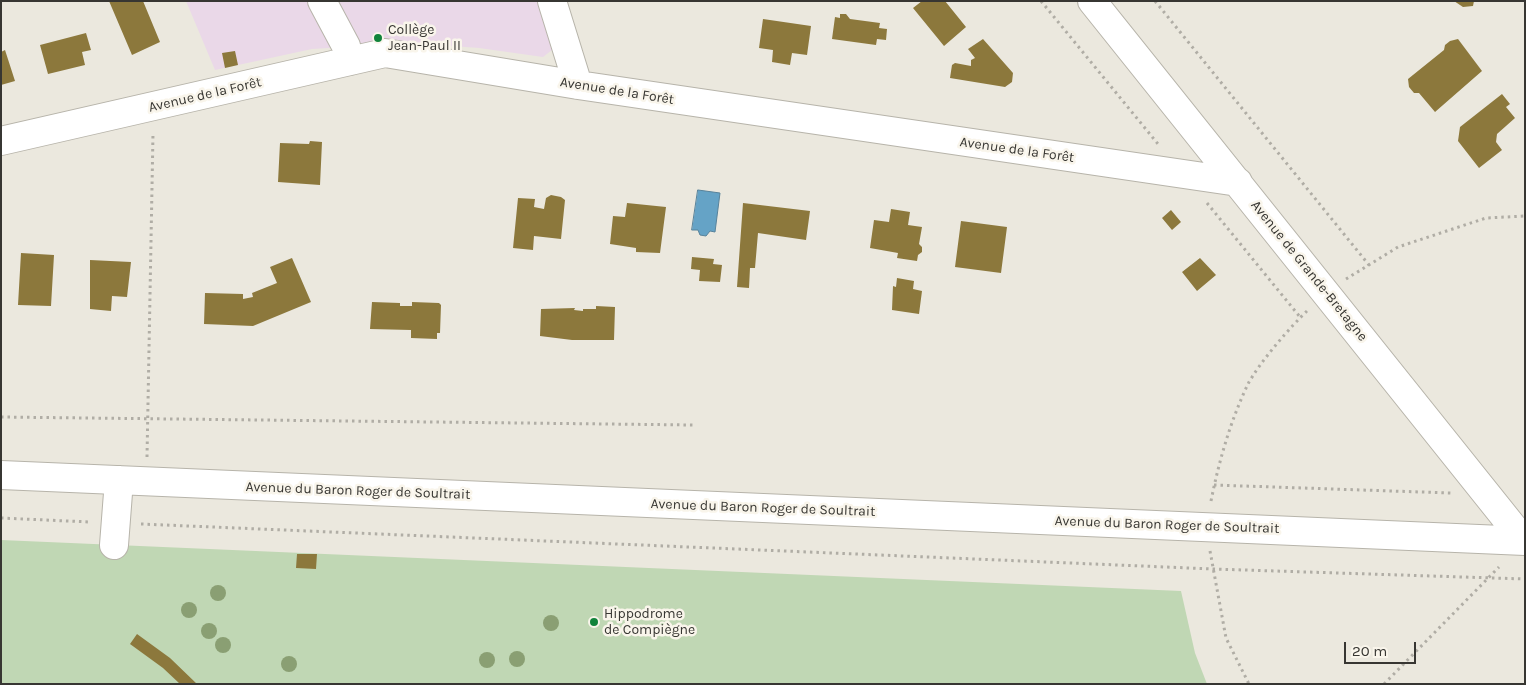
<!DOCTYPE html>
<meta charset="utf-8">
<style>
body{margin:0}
#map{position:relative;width:1526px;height:685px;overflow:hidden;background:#ebe8de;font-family:Karla,sans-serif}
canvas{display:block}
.frame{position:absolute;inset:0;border:2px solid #373632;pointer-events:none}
.scale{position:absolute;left:1344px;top:642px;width:72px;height:22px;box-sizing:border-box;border:2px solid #373632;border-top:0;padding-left:6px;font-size:15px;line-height:18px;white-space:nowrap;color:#373632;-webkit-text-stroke:4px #f9f5eb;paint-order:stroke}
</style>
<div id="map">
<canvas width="1526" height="685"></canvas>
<div class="frame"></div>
<div class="scale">20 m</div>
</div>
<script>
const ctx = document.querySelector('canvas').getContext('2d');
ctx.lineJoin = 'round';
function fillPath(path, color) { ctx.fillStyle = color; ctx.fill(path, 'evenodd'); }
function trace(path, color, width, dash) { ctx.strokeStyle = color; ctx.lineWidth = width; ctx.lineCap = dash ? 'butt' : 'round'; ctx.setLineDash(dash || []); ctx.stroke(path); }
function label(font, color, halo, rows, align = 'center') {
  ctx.font = font + ' Karla,sans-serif'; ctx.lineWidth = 5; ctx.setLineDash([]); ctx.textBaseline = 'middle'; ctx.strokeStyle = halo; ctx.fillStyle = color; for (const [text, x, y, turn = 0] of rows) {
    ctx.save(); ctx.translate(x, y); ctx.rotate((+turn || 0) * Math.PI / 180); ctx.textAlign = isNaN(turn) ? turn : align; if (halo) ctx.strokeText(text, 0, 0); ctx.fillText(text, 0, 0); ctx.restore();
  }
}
const education = new Path2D(`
 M186 1H543L554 41 552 50 543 57 479 48 411 43 312 49 215 70Z`);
const green = new Path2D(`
 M1 540 1181 591 1195 653 1207 684H1Z`);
const water = new Path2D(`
 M698 190 720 193 715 232 710 231 706 236 700 235 698 230H692Z`);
const building = new Path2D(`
 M109 1H143L160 42 132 55Z
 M922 1H945L966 27 944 46 913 8Z
 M1454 1H1474L1473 6 1463 7Z
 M840 14H846L850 19 880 23 879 28 887 29 886 40 877 39 876 45 832 39 835 17 840 18Z
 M763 19 811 26 807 55 792 53 790 65 772 62 773 50 759 48Z
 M86 33 91 50 82 52 85 65 48 74 40 45Z
 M983 39 1013 73 1012 82 1005 87 950 78 952 65 955 63 971 66V60L975 58 968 49Z
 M1458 39 1482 71 1435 112 1419 93H1414L1409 87 1408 79 1444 50 1445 45 1450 41Z
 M5 50 15 81 1 85V52Z
 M235 51 238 65 225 68 222 53Z
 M1502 94 1510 104 1506 107 1515 118 1497 134 1496 142 1502 150 1479 168 1458 141 1460 127Z
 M310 141 322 142 320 185 278 182 280 143 309 144Z
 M551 195 561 197 565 200 561 239 534 236 533 250 513 248 518 198 535 199 534 207 544 209 546 198Z
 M627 203 666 207 660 253 636 252V248L610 244 613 216 625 217Z
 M743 203 810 211 806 240 758 233 755 268H750L749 288 737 287Z
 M891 209 910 212 908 225 922 227 919 244 922 247V252L918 255 917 261 897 258 898 253 870 248 874 220 889 222Z
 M1171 210 1181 222 1172 230 1162 218Z
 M961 221 1007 227 1001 273 955 267Z
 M21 253 54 255 51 306 18 305Z
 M692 257 714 259 713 264 722 265 720 282 699 281 700 270 691 269Z
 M292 258 311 302 253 326 204 324 205 293 243 294V299L253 297 252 293 277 283 270 267Z
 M1200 258 1216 275 1197 291 1182 272Z
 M90 260 131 262 127 297 112 296 111 311 90 309Z
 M897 278 914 281 913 289 922 291 919 314 892 310 893 286 896 287Z
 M372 302 400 303V306H412V302L439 303 441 305 440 333H437V339L411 338V330L370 329Z
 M596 306 615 307 614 340H572L540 336 541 309 575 308 574 310 583 311V309H596Z
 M297 554H317L316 569 296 568Z
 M137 634 170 658 197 684H180L163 668 130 644Z`);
const path = new Path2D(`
 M1041 1 1158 144
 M1155 1 1369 265
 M1207 203 1300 317
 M1346 279 1398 247 1486 218 1525 216
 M1 417 693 425
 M147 457 153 133
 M1214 485 1451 493
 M1211 501C1219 461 1230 422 1248 384 1259 363 1291 326 1308 310
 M1 518 90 522
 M141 524 1213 569 1525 579
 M1210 551 1226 638 1249 684
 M1384 684 1499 567`);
const minor = new Path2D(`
 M322 1 346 46 350 61
 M552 1 578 85
 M1092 1 1524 541
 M1 141 385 53 578 85 1238 182
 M1 475 1525 541
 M114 545 119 480`);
const trees = [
 [218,593],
 [189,610],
 [551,623],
 [209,631],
 [223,645],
 [517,659],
 [487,660],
 [289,664]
];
const markers = [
 [378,38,5,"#11833b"],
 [594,622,5,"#11833b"]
];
const poiNames = [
 ["Collège",388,30],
 ["Jean-Paul II",388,46],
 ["Hippodrome",604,614],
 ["de Compiègne",604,630]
];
const streetNames = [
 ["Avenue de la Forêt",617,91,9],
 ["Avenue de la Forêt",205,95,-13],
 ["Avenue de la Forêt",1017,150,8],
 ["Avenue de Grande-Bretagne",1309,271,51],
 ["Avenue du Baron Roger de Soultrait",358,491,2],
 ["Avenue du Baron Roger de Soultrait",763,508,2],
 ["Avenue du Baron Roger de Soultrait",1167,525,2]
];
fillPath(education, '#ead8e8');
fillPath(green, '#c0d7b4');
fillPath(water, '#65a3c6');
trace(water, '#57829a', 1);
fillPath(building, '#8c783c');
trace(minor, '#b7b4aa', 30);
trace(path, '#b0ada5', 3, [2.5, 4]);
trace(minor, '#fff', 28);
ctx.fillStyle = '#8a9f73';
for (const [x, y] of trees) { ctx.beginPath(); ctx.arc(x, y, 8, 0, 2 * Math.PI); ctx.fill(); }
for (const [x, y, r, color] of markers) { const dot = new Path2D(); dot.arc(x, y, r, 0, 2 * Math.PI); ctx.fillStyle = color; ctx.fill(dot); trace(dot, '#f9f5eb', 2); }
label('14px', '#373632', '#f9f5eb', poiNames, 'left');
label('14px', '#373632', '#f9f5eb', streetNames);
</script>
